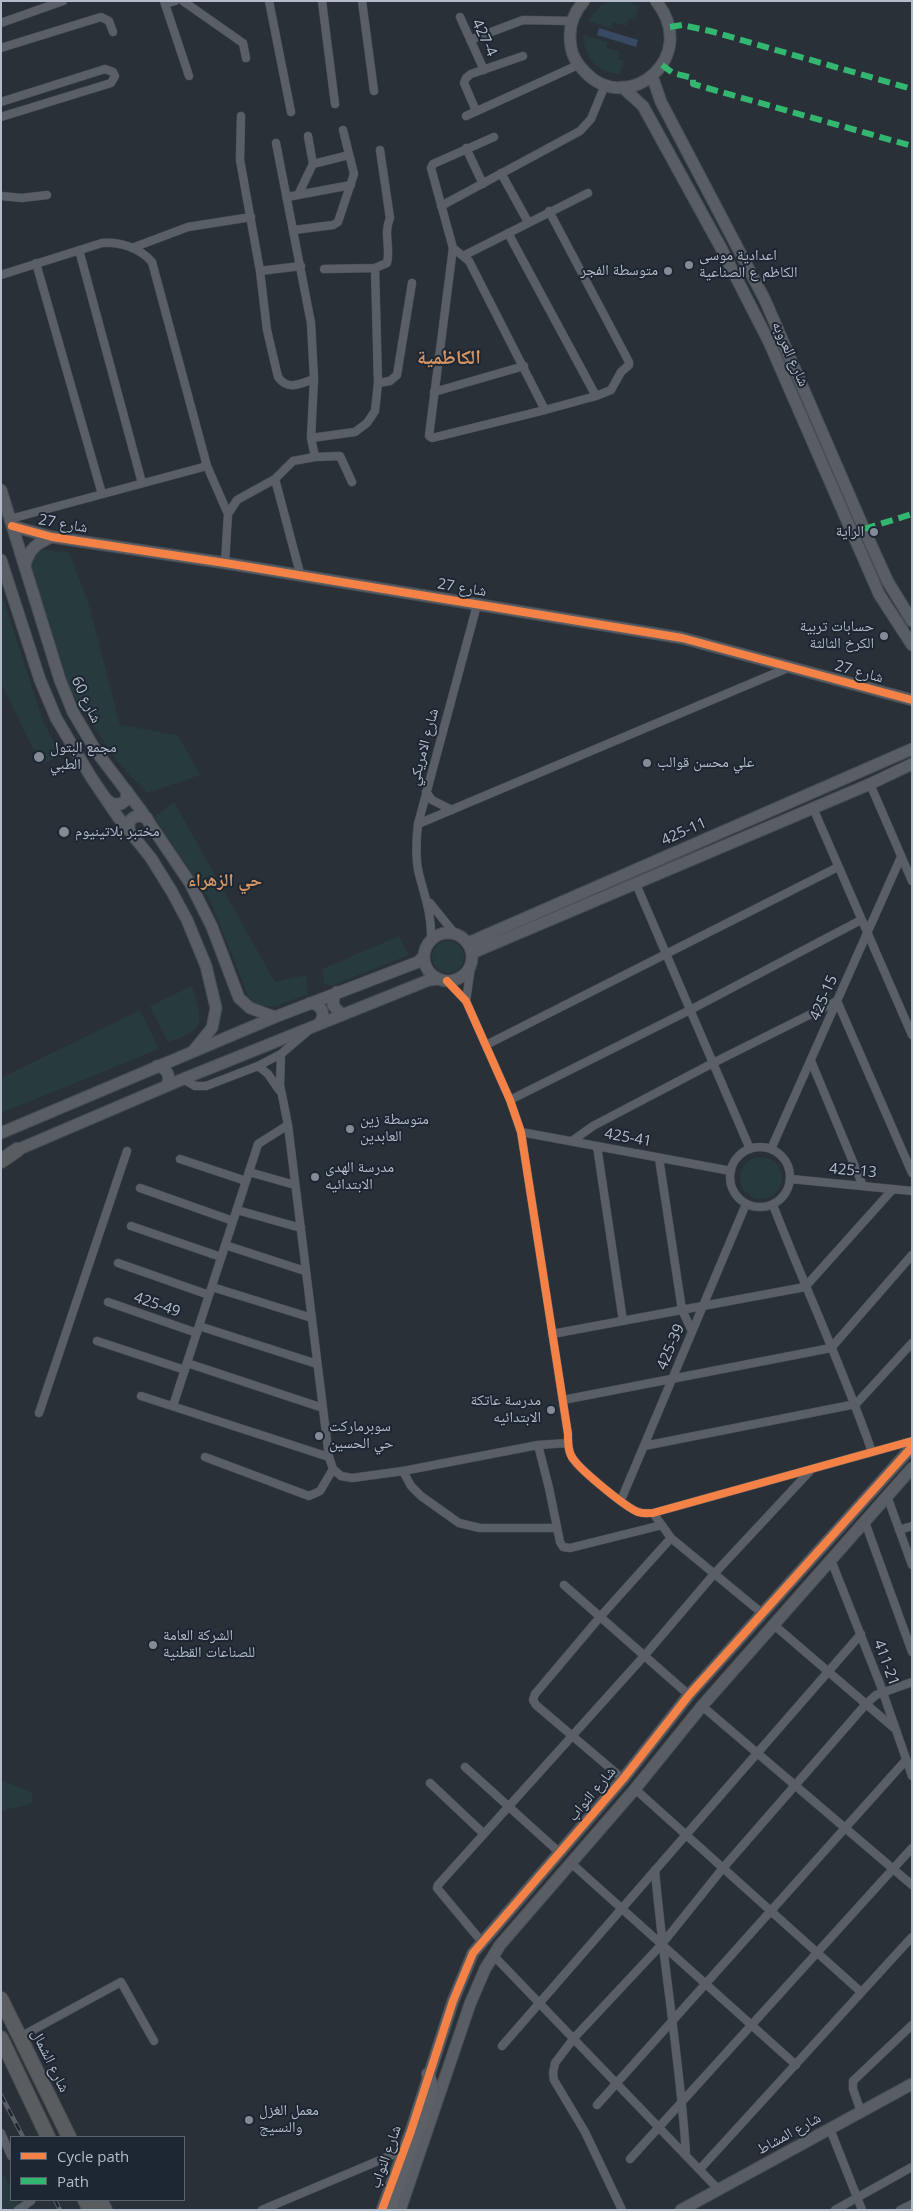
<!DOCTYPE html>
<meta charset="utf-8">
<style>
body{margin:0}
#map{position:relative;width:913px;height:2211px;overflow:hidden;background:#2a3038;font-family:"Open Sans",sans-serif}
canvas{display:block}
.frame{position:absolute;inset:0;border:2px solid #b4bcc9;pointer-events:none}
.legend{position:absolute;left:10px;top:2136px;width:175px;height:65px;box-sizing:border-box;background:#1d2633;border:1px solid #59626f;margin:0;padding:6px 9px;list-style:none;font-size:15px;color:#b4bcc9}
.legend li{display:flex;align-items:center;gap:10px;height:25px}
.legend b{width:25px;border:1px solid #59626f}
</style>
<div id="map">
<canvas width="913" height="2211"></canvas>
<div class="frame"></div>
<ul class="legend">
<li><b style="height:6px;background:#f48246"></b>Cycle path</li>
<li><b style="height:6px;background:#33b770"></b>Path</li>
</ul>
</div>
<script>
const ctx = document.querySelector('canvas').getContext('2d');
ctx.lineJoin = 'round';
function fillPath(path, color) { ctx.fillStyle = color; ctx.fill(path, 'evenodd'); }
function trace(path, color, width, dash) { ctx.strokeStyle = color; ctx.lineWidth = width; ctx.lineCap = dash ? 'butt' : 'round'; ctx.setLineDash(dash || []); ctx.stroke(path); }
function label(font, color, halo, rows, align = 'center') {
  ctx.font = font + ' "Open Sans","Noto Naskh Arabic",sans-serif'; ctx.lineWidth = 4; ctx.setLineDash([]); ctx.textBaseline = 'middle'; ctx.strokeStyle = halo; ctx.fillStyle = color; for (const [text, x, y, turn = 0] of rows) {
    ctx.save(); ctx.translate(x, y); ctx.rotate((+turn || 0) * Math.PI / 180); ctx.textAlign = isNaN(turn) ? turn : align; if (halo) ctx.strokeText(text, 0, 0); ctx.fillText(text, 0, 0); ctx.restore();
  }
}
const green = new Path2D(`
 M611 1H627L639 6 635 20 629 18 626 26 613 22 611 28 587 21 600 6Z
 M583 35 607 42 606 48 619 51 618 59 624 61 620 74C598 72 584 58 583 35Z
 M46 550 69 552 89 605 120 725 178 735 200 775 147 793 117 761 71 692 31 570C31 561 34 557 39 551Z
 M1 592 43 721 61 755 41 765 1 683Z
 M174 802 275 982 306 975 308 994 276 1006H257L249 998 210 901 154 817Z
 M399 936 409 955 331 986 324 983 322 969Z
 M432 957a16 16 0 1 1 32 0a16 16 0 1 1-32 0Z
 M192 986C203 1023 207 1029 168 1042L150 1006Z
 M140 1010 159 1049 1 1113V1078Z
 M740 1178a21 21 0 1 1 42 0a21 21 0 1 1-42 0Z
 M1 1780 31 1792 33 1797 31 1804 1 1811Z
 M4 2174 11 2188V2200H17L22 2210H1V2176Z`);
const water = new Path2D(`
 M599 28 638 40 636 47 597 35Z`);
const street = new Path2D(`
 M164 1 189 76
 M183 1 240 41 243 43 246 58
 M269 1 291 112
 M322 1 335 104
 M362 1 374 91
 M165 4 175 1
 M460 17 484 70
 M1 23 63 1
 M470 40 523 20 572 21
 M1 48 101 17 109 21 113 32
 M1 102 105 69 113 72 115 76 111 83 1 117
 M476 111 464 83 466 78 471 74 523 56
 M241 116 240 160 260 271 267 330 278 377C288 391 300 384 314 379
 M466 116 578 65
 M494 137 433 164 431 168 453 248 429 436 432 438 545 410 596 396 611 390 621 372 629 365V362L549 211
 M276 143 311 323 314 379 311 438 315 457
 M466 148 483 184
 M313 164 349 155
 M501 173 528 222
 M298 195 313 164 308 136
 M1 196 22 198 47 195
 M287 197 351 185
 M441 206 580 131 591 119 605 85
 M294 230 333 225 338 222 354 174 343 130
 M508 233 596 396
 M132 248 188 227 251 217
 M453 248 469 261 545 410
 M79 250 142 483
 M463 256 588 193
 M36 263 102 494
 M324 269 375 268 387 263C391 248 383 234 390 218L380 150
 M260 271 301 266
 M1 275 102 243C119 241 140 248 152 262L207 466 228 514
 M378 383 390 381 397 375 412 283
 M434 392 524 366
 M311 438 355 432 367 423 375 411 378 383 375 268
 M275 479 301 577
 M10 519 207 466
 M225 563 228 514 237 500 275 479 293 461 315 457 340 456 352 482
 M870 784 912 881
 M426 792 432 800 452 810
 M813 808 912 1035
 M418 824 790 667
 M636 884 750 1149
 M430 903 455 934
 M431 939C432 916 425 897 419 874 415 857 416 841 418 824L477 605
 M447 981 466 1001 510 1100 521 1132 568 1434C568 1443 568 1453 574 1460 582 1471 625 1507 638 1512 643 1514 648 1513 653 1513L912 1441
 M466 1001 471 966
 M486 1045 838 867
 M281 1054 280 1085 288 1125 329 1457 333 1469 341 1476 352 1478 403 1471 538 1445 568 1443
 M811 1061 863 1186
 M258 1066 268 1074 279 1090
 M183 1079 195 1086H206L258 1066 281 1054 308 1031
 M510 1100 690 1010 861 920
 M521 1132 731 1171
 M572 1141 593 1126 713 1063 837 1001 912 1173
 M597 1146 623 1321
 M730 1177a30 30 0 1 1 60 0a30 30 0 1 1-60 0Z
 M771 1149 901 857
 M659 1158 682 1310 692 1331
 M180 1159 246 1181
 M249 1172 295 1185
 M791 1179 912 1191
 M140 1188 233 1221
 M773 1205C805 1288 843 1368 872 1452
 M237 1210 301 1228
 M131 1226 221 1257
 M225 1245 305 1271
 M118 1263 209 1295
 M212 1287 312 1318
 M108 1302 197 1333
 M199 1326 317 1364
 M552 1334 805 1287 893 1189
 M97 1341 185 1370
 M187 1363 323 1408
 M141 1396 329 1457
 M563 1400 831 1348 912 1255
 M173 1406 258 1144 288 1125
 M39 1413 127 1151
 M538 1445 549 1488 560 1542 563 1547 570 1548 662 1525
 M644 1446 856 1404 912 1343
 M205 1457 309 1496 320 1491 333 1469
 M403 1471 411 1486 421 1496 459 1523 480 1528H557
 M887 1496 912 1565
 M621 1500 746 1204
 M653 1513 671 1538 763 1614
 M865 1522 912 1652
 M899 1530 912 1526
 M831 1560 880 1684 912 1776
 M564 1585 689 1695
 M774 1625 894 1728
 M702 1706 912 1885
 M465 1767 560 1853
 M623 1779 536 1705 533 1700 535 1694 600 1617 671 1538
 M430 1783 484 1834
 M635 1789 861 1992
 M571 1863 796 2065
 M655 1870C663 1965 680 2059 686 2154
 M482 1942 437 1888 438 1885 645 1655 714 1574 810 1471
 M493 1955 718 2189
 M20 2037 121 1982 154 2041
 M502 2046 861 1634
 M597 2105 906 1760
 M861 2112 853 2089V2081L912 2025
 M830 2129 862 2210
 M1 2133 11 2156
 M630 2159 912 1848
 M700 2169 912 1937
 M18 2210 31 2201
 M262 2210 404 2150
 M622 2210 585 2132 554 2080 553 2073 555 2063 574 2038 662 1944 723 1868 866 1704 876 1695 912 1682
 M835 2210 912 2167
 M900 2210 912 2204`);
const secondary = new Path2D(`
 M584 1C572 14 568 30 571 47 572 57 579 66 586 73 628 116 701 57 656 1
 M652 76 661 102 765 300 864 529 888 582 912 621
 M622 87 643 106 720 246 769 342 879 594 912 645
 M1 490 60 680 73 712 96 751 140 809 190 883 212 927 239 998 250 1008 275 1017
 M12 526 52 537 225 563 682 638 912 700
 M1 560 40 680 56 718 91 777 118 817 151 858 172 892 187 920 206 966 216 1008 212 1028 194 1050
 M25 565C29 549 37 543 52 537
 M106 799 112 804H121L126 800 127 791
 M129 830C128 817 135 814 147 818
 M424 957a24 24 0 1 1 48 0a24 24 0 1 1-48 0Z
 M468 943 912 749
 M472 953 870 784 912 764
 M337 992 334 996 333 1005 339 1012 343 1014
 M310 1003C321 1004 326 1013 320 1023
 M157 1066C167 1068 171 1076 167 1085
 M1 1133 275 1017 418 962 424 956
 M10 1153 183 1079 429 980 437 979
 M382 2210 411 2131 453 2001 473 1953 623 1779 689 1695 912 1447
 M400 2210 470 2004 485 1969 500 1945 635 1789 702 1706 912 1468
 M681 2210 912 2084`);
const primary = new Path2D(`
 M389 2210 430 2096 431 2083 428 2074`);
const highway = new Path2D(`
 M1 1161 17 1150
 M1 1999 69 2137
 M1 2038 48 2137
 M85 2200 90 2210
 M100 2200 105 2210`);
const rail = new Path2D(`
 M1 2095 23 2137
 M55 2200 60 2210`);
const quiet = new Path2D(`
 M670 27 682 25 710 31 912 89
 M662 65 673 73 693 78V84L912 146
 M864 529 912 514`);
const cycleway = new Path2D(`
 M12 526 52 537 225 563 682 638 912 700
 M447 981 466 1001 510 1100 521 1132 568 1434C568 1443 568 1453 574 1460 582 1471 625 1507 638 1512 643 1514 648 1513 653 1513L912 1441
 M382 2210 411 2131 453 2001 473 1953 623 1779 689 1695 912 1447`);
const markers = [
 [689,265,5,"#848b96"],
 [668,271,5,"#848b96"],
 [874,532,5,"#848b96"],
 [884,636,5,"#848b96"],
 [39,757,6,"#848b96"],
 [647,763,5,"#848b96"],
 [64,832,6,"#848b96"],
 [350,1129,5,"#848b96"],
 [315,1177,5,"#848b96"],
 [551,1410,5,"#848b96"],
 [319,1436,5,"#848b96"],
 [153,1645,5,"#848b96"],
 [249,2120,5,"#848b96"]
];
const streetNames = [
 ["427-4",484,38,65],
 ["شارع العروبه",790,354,66],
 ["شارع 27",63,524,10],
 ["شارع 27",462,588,9],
 ["شارع 27",859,672,15],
 ["شارع 60",86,700,64],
 ["شارع الامريكي",424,747,-75],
 ["425-11",684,832,-24],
 ["425-15",824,998,-66],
 ["425-41",628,1138,10],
 ["425-13",853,1171,5],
 ["425-49",157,1305,19],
 ["425-39",671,1347,-67],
 ["411-21",886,1663,70],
 ["شارع النواب",592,1794,-50],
 ["شارع الشمال",50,2061,64],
 ["شارع المشاط",789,2134,-29],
 ["شارع النواب",386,2157,-70]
];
const poiNames = [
 ["اعدادية موسى",699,256],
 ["الكاظم ع الصناعية",699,273],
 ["متوسطة الفجر",658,271,"right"],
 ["الراية",864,532,"right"],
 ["حسابات تربية",874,627,"right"],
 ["الكرخ الثالثة",874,644,"right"],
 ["مجمع البتول",50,748],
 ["الطبي",50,765],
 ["علي محسن قوالب",657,763],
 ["مختبر بلاتينيوم",75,832],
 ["متوسطة زين",360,1120],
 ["العابدين",360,1137],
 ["مدرسة الهدى",325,1168],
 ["الابتدائيه",325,1185],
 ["مدرسة عاتكة",541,1401,"right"],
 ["الابتدائيه",541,1418,"right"],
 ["سوبرماركت",329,1427],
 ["حي الحسين",329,1444],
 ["الشركة العامة",163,1636],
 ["للصناعات القطنية",163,1653],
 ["معمل الغزل",259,2111],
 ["والنسيج",259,2128]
];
const quarterNames = [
 ["حي الزهراء",225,881]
];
const districtNames = [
 ["الكاظمية",449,358]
];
fillPath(green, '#273a3e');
fillPath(water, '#384963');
trace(street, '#484c53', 9);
trace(secondary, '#484c53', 13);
trace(primary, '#484c55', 14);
trace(highway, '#474c53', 16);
trace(street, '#5a5e66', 8);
trace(secondary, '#595d64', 11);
trace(primary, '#5c6168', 12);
trace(highway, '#5a5d60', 14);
trace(rail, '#595d64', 4.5);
trace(rail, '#1d2633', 2.5, [8]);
trace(quiet, '#33b770', 6, [12, 6]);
trace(cycleway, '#f48246', 8);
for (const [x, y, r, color] of markers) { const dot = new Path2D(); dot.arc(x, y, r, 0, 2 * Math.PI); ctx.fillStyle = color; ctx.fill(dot); trace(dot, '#1d2633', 2); }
label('15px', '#b4bcc9', '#1d2633', streetNames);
label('15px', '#b4bcc9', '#1d2633', poiNames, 'left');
label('bold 18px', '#d59563', '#1d2633', quarterNames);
label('bold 20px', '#d59563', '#1d2633', districtNames);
</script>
